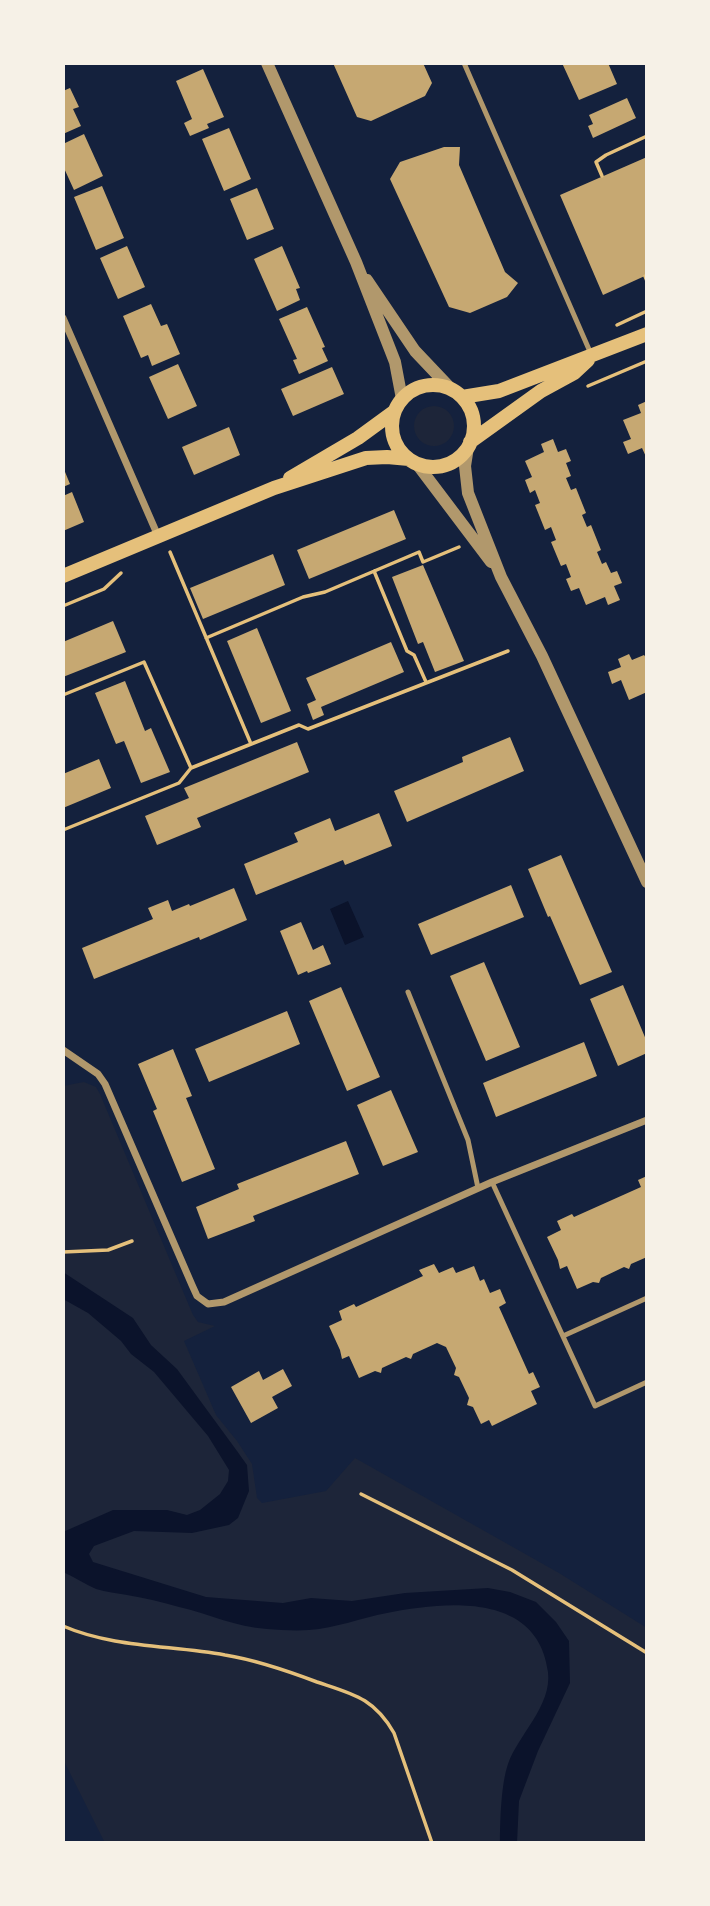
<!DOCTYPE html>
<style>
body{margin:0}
#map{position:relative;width:710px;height:1906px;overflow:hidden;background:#14213d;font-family:"DejaVu Sans",sans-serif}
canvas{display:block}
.frame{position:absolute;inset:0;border:65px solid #f6f1e7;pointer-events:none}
</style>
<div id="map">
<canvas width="710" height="1906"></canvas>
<div class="frame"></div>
</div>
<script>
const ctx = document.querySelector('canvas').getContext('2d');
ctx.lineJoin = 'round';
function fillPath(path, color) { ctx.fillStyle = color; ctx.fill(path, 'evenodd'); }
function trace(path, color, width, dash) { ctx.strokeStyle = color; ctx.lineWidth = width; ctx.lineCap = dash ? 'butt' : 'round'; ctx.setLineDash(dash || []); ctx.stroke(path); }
const green = new Path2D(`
 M414 426a20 20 0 1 1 40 0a20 20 0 1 1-40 0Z
 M84 1082 96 1087 100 1094 193 1315 198 1322 215 1326 184 1341 216 1415 237 1441 252 1464 257 1498 262 1503 326 1491 355 1458 559 1573 647 1628V1843H105L63 1759V1086Z`);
const water = new Path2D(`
 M348 901 364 937 345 945 330 909Z
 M63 1272 133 1318 151 1345 177 1369 237 1451 247 1465 249 1491 238 1518 229 1525 192 1533 134 1531 94 1546 89 1554 93 1562 206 1597 283 1603 311 1598 352 1601 405 1593 488 1588 510 1592 536 1602 556 1622 569 1641 570 1683 538 1751 519 1801 517 1843H500C500 1822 501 1784 508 1764 518 1735 552 1706 548 1672 538 1592 446 1601 387 1613 361 1618 336 1628 309 1630 296 1631 280 1630 267 1629 236 1627 209 1614 179 1607 162 1602 145 1598 127 1595 117 1593 106 1592 96 1589 85 1584 74 1577 63 1572V1532L113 1510H167L187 1515 200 1510 220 1494 228 1481 229 1470 208 1436 154 1372 131 1354 121 1341 88 1313 63 1299Z`);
const building = new Path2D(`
 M333 63H423L432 83 425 96 371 121 357 117Z
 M562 63H608L617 84 579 100Z
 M203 69 224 117 207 124 209 128 190 136 184 123 192 119 176 81Z
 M70 88 79 107 73 109 81 126 63 134V91Z
 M627 98 636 118 593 138 588 126 593 124 589 115Z
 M229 128 251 179 224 191 202 139Z
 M84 134 103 176 74 190 63 166V144Z
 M444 147H460L459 165 505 272 518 283 507 297 470 313 449 307 390 179 400 162Z
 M647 157V275L603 295 560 195Z
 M102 186 124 238 96 250 74 197Z
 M257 188 274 229 247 240 230 199Z
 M127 246 145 287 118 299 100 258Z
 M282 246 300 288 296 289 300 300 277 311 254 259Z
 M151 304 161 326 167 324 180 354 152 366 148 355 141 358 123 316Z
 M307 307 325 347 322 348 328 361 299 374 293 360 297 359 279 319Z
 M178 364 197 406 168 419 149 377Z
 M332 367 344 394 293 416 281 389Z
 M647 401V459L642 448 628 454 623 442 631 439 623 420 641 413 638 405Z
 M229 427 240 455 194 475 182 447Z
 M553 439 558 452 566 449 571 461 566 463 571 476 566 478 571 490 576 488 586 513 582 515 587 527 591 525 601 550 597 552 602 564 606 562 611 573 617 571 622 583 614 586 620 600 608 605 605 597 586 605 579 588 571 591 566 579 571 577 566 564 561 566 551 542 556 540 551 527 545 530 535 505 540 503 535 490 530 493 525 480 532 477 525 461 544 452 541 444Z
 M63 467 70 484 63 487Z
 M72 492 84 522 63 531V496Z
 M394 510 406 539 309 579 297 550Z
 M273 554 285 585 203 619 190 588Z
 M423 565 464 661 435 672 423 642 418 644 392 577Z
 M113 621 126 652 63 677V642Z
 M257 628 291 711 261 723 227 641Z
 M391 642 404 672 321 707 324 715 313 720 307 704 316 700 306 678Z
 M629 654 632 660 644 655 647 659V692L629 700 621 680 612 684 608 672 621 667 618 659Z
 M125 681 145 731 151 728 170 772 141 783 124 741 116 744 95 693Z
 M510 737 524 771 407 822 394 791 463 762 462 757Z
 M297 742 309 772 197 818 201 827 157 845 145 816 189 798 184 788Z
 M99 759 111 788 63 808V774Z
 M379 813 392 846 345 865 343 860 256 895 244 864 298 842 294 833 330 818 335 831Z
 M561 855 612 972 580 985 550 916 548 917 528 869Z
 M511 885 524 917 431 955 418 924Z
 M234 888 247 920 200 940 199 937 94 979 82 948 153 919 148 908 168 900 172 911 189 904 190 906Z
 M301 922 313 950 323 945 331 964 308 973 307 971 298 975 280 931Z
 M484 962 520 1047 486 1061 450 976Z
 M623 985 647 1042V1053L618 1066 590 999Z
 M341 987 380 1077 347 1091 309 1001Z
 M287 1011 300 1044 209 1082 195 1049Z
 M584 1042 597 1076 496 1117 483 1083Z
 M173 1049 192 1096 186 1098 215 1169 182 1182 153 1111 157 1109 138 1064Z
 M391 1090 418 1152 383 1166 357 1105Z
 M346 1141 359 1174 253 1216 255 1221 208 1239 196 1207 239 1189 237 1184Z
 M647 1176V1257L631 1264 629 1269 624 1267 601 1278 599 1283 593 1282 577 1289 567 1266 560 1269 558 1260 547 1237 561 1230 557 1221 572 1214 574 1217 641 1187 638 1180Z
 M434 1264 439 1273 453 1267 456 1273 474 1266 480 1281 484 1279 490 1293 500 1289 506 1303 499 1307 529 1374 533 1372 540 1387 531 1391 537 1404 492 1426 489 1420 481 1424 473 1407 467 1405 469 1398 459 1377 454 1375 456 1368 446 1347 437 1343 413 1354 411 1359 406 1357 382 1368 381 1373 375 1371 359 1378 349 1356 342 1359 340 1350 329 1326 342 1320 339 1311 354 1304 356 1307 423 1276 419 1270Z
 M283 1369 292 1386 272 1397 278 1408 251 1423 231 1387 259 1371 263 1380Z`);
const path = new Path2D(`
 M602 176 596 162 606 155 647 136
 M645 276 647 281
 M617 325 647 311
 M588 386 647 361
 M170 552 251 744
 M374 571 407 651 414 655 426 682
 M63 606 104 589 121 573
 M206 638 303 597 325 592 419 552 423 562 459 547
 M63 695 144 662 191 768
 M63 830 179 783 191 768 299 725 308 729 508 651
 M63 1252 108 1250 132 1241
 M361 1494 512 1570 647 1653
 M63 1626C114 1648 171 1645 225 1655 256 1660 288 1671 317 1682 353 1694 374 1698 394 1733L432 1843`);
const service = new Path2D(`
 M464 63 591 354
 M408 992 468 1140 478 1188
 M492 1182 595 1406 647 1382
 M563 1336 647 1298`);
const minor = new Path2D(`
 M63 318 158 536
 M63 1050 98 1074 105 1084 192 1285 197 1296 208 1304 224 1302 492 1182 647 1120`);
const tertiary = new Path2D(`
 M267 63 356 262 395 362 402 399
 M367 280 415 351 451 389
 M468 447 465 466 468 493 501 577 542 656 647 882
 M417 464 491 562`);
const secondary = new Path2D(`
 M392 426a41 41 0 1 1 82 0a41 41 0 1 1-82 0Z
 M462 397 499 391 647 334
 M470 442 541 391 574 373 588 360
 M290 478 358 438 395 411
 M63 576 274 488 366 458 387 457 409 459`);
fillPath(green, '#1d2539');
fillPath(water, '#0b132b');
fillPath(building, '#c6a872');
trace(path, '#e5c07b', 3.5);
trace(service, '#b1986c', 5);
trace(minor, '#b1986c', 7);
trace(tertiary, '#b1986c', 12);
trace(secondary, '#e5c07b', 14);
</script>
